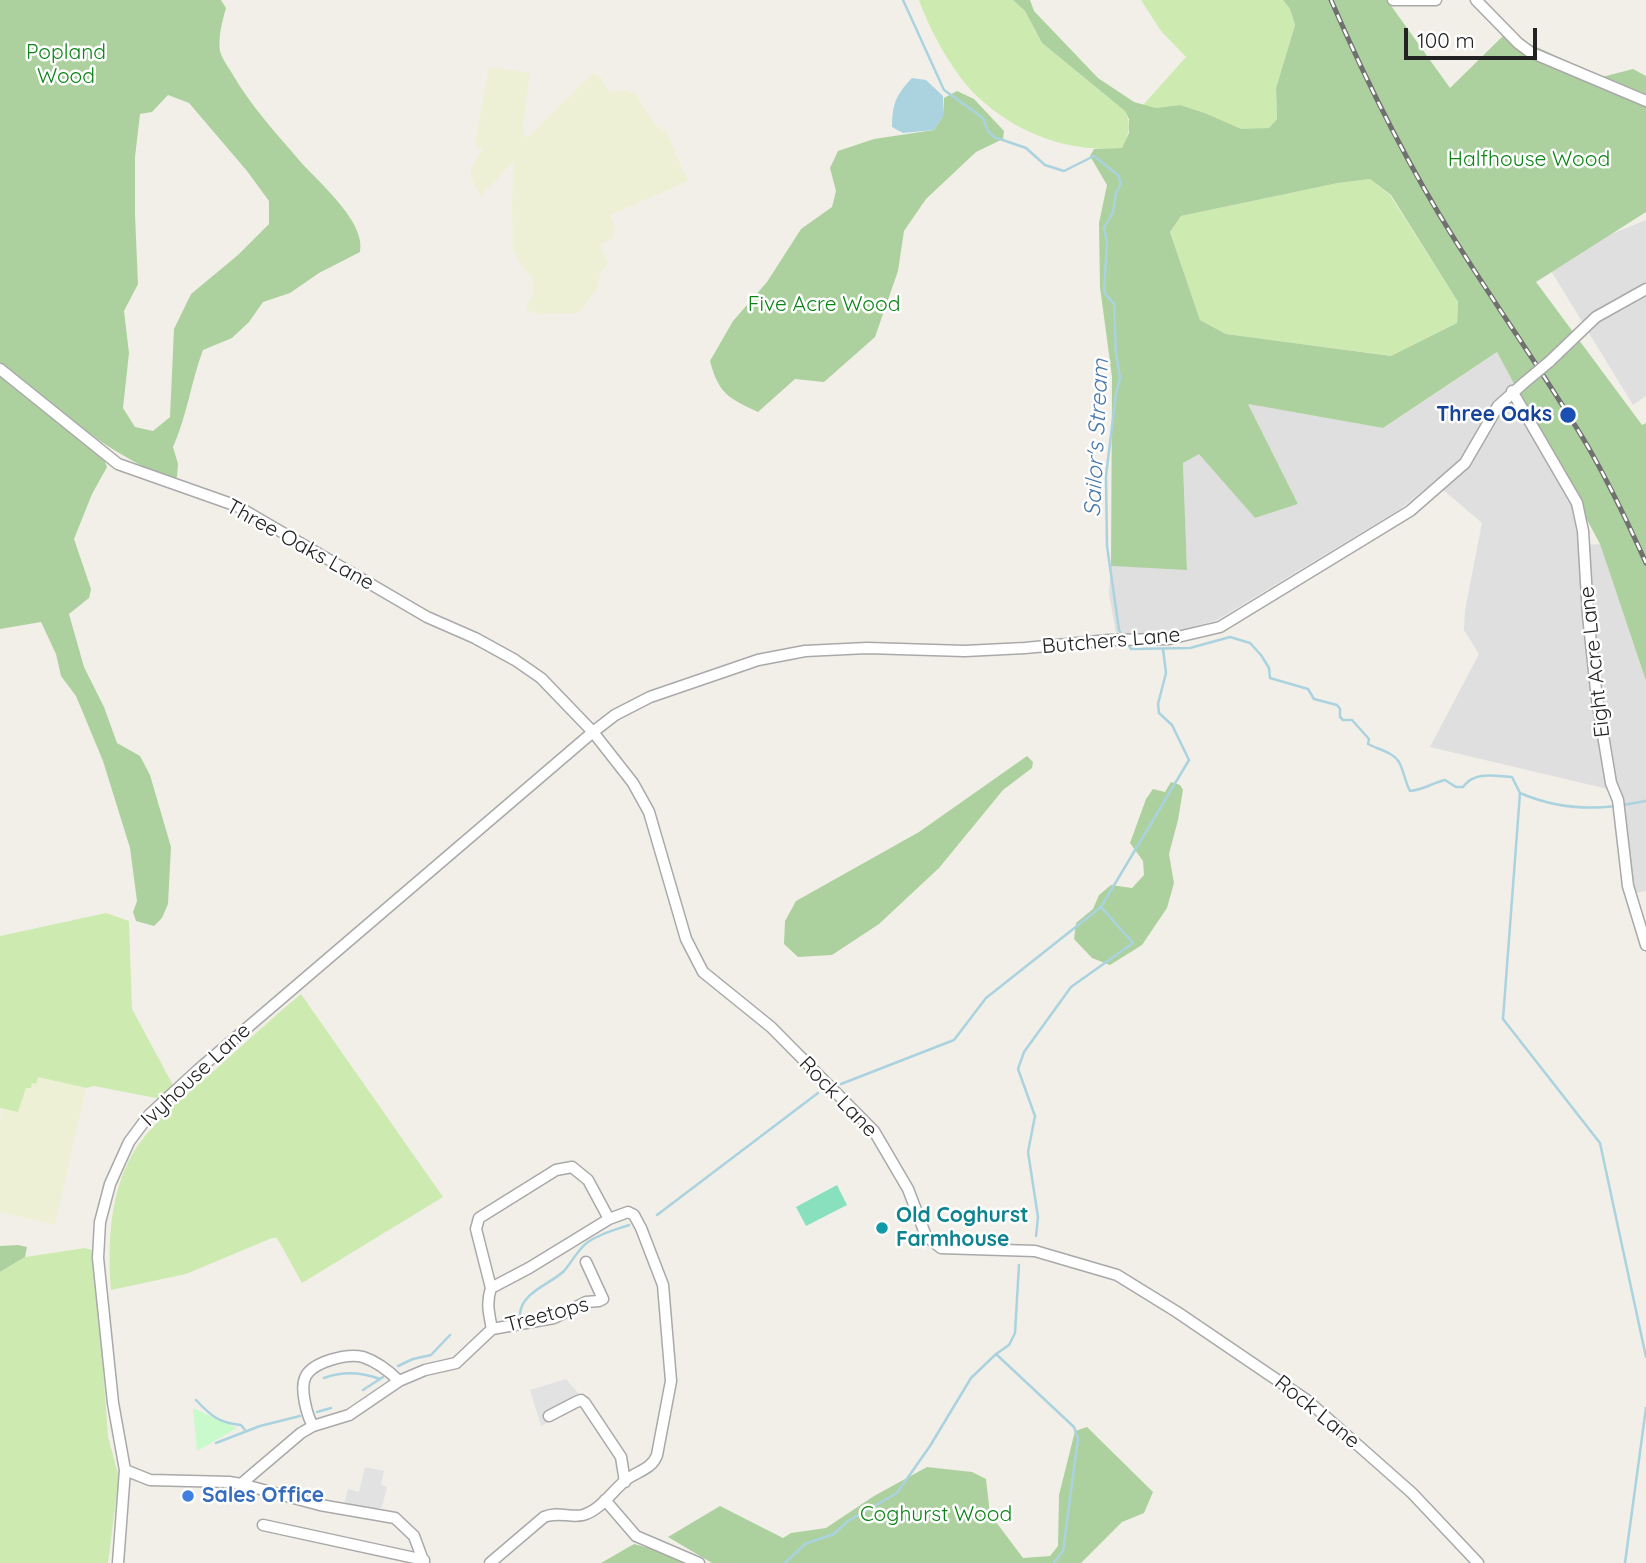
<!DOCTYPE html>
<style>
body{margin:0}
#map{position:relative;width:1646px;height:1563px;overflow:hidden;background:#f2efe9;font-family:Quicksand,sans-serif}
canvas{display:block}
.scale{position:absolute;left:1404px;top:28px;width:133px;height:32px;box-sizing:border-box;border:4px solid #222;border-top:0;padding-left:9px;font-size:21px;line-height:24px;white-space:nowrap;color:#222;-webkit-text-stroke:5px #fff;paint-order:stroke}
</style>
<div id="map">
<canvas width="1646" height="1563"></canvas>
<div class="scale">100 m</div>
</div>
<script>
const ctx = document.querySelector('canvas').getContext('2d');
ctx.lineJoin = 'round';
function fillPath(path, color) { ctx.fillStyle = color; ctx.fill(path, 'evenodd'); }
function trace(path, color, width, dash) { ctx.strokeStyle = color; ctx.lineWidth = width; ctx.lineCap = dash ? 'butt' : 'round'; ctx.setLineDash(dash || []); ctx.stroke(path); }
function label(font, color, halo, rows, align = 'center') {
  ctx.font = font + ' Quicksand,sans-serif'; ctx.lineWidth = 5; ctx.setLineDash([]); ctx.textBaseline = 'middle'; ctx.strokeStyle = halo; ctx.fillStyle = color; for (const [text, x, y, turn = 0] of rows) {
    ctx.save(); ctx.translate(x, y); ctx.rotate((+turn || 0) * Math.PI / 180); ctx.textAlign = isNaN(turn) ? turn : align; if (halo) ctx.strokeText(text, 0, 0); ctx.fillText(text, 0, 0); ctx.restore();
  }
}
const residential = new Path2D(`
 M1646 220V396L1633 405 1545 261Z
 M1497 352 1517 388 1513 391 1577 503 1584 545 1600 544 1646 681V891L1631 894 1612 790 1430 747 1479 654 1464 630 1465 610 1482 523 1434 482 1400 509 1217 620 1170 633 1116 634 1109 594 1111 566 1187 569 1183 463 1199 453 1255 518 1298 504 1248 404 1383 428Z`);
const farmland = new Path2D(`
 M489 67 530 73 523 126 524 135 527 138 593 73 601 77 604 85 611 92 623 90 636 94 655 125 666 132 688 181 610 215 615 229 612 239 600 245 609 264 602 269 596 291 582 309 576 313 536 314 526 309 533 292 532 276 521 266 513 248 512 203 514 161 481 196 471 178V168L482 150 475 144Z
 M38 1077 86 1088 55 1225 0 1212V1120L2 1109 18 1111 26 1087Z`);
const grass = new Path2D(`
 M919 0H1013L1025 11 1042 43 1125 111C1132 125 1129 134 1122 148 1070 153 1017 134 978 97 954 75 930 31 919 0Z
 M1141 0H1283L1290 9 1295 25 1276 88 1277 119 1269 128 1241 130 1205 113 1180 105 1156 108 1143 105 1186 57 1161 31Z
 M1370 179 1390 195 1458 302 1457 323 1392 356 1226 334 1200 320 1170 232 1181 216 1338 183Z
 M106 913 129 921 132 1009 174 1087 161 1099 94 1086 86 1088 38 1077 36 1084 32 1083 31 1088H26L18 1112 0 1108V936Z
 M301 994 443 1197 302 1283 277 1238H272L186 1274 111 1290C107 1238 110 1178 145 1136 166 1111 192 1090 216 1069 244 1044 272 1018 301 994Z
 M85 1248 92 1250 95 1253 108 1437 119 1477 108 1563H0V1272L25 1257Z`);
const forest = new Path2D(`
 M0 0H221L226 8C222 22 218 37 220 51 222 59 229 68 233 75 251 106 276 133 299 160 317 181 367 222 360 252L319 273 290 293 263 302 249 322 232 338 203 350C191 382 187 416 173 447L178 464 177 477 172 480C105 452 56 409 0 362ZM168 95 189 103 247 171 269 201V224L238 255 191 294 174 329 170 417 153 431 135 427 123 408 129 353 124 311 138 284 135 215V157L140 114 152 112Z
 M1013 0H1030L1034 11 1098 78 1134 102 1156 108 1180 105 1205 113 1241 129 1269 128 1277 119 1276 88 1295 25 1290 9 1283 0H1387L1450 88 1506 33 1602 77 1633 69 1646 76V212L1536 282 1642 425 1646 423V681L1600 544 1497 352 1383 428 1248 404 1298 504 1255 518 1199 454 1183 463 1187 570 1111 566 1112 377 1100 287 1099 223 1107 185 1090 156 1094 149 1122 148 1129 133V119L1125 111 1042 43 1025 11ZM1370 179 1391 195 1458 302 1457 323 1391 356 1226 334 1200 320 1170 232 1181 216 1338 183Z
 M957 91 974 99 1004 131 1003 139 976 152 926 199 904 231 898 271 875 337 824 382 795 379 758 412C729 398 719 395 710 361L733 321 767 282 801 229 832 207 836 191 830 168 838 151 874 139 934 130 943 116 944 98Z
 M0 372 102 454 107 467 92 494 74 539 91 589 89 598 69 614 84 667 104 707 117 743 140 756 150 775 171 847 168 904 162 918 154 926 136 921 133 912 137 901 130 848 103 761 76 696 61 676 56 654 41 622 0 629Z
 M1027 756 1033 762 1032 768 1003 790 939 868 879 924 832 955 798 957 784 944 785 921 796 901 919 832Z
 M1171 782 1180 785 1183 790 1178 820 1169 854 1174 883 1167 908 1142 945 1110 965 1092 958 1074 939 1076 923 1093 909 1099 895 1111 885 1132 888 1144 875 1143 861 1130 843 1146 799 1153 789 1165 792Z
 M18 1245 27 1247 25 1257 0 1272V1246Z
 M1087 1427 1153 1492 1144 1513 1122 1522 1081 1563H712L668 1537 720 1506 783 1538 791 1533 826 1528 874 1496 927 1467 972 1472 986 1479 990 1514 1023 1558 1050 1556 1058 1546 1059 1495 1075 1431Z
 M634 1544 703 1563H601Z`);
const park = new Path2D(`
 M193 1408 237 1428 197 1451Z`);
const pitch = new Path2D(`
 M837 1185 847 1205 806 1226 796 1207Z`);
const parking = new Path2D(`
 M566 1379 586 1402 541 1426 530 1390Z
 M365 1467 384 1471 381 1485 387 1487 382 1507 370 1511 344 1505 348 1489 359 1492Z`);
const water = new Path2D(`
 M912 78 926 80 943 96V116L934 130 903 133 892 127C892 104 896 95 912 78Z`);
const stream = new Path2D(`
 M903 0 944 90 983 118 988 131 994 137 1026 148 1045 165 1064 171 1094 156 1118 175 1121 184 1116 193 1113 212 1104 228 1107 242 1104 292 1114 304 1116 353 1120 378 1116 394 1106 476 1107 546 1119 630 1123 637
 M1127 643 1131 649 1190 648 1230 637 1250 643 1261 655 1269 668 1270 678 1308 689 1314 699 1337 705 1340 709V717L1343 720H1352L1369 739 1368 744C1377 749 1393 752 1399 762 1404 771 1405 782 1410 791 1423 790 1432 783 1445 780L1456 787H1463C1475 771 1494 776 1512 777L1520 793 1503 1019 1600 1143 1646 1357
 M1520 793C1550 806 1584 810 1616 806
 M1623 805 1646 801
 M841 1084 954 1040 986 998 1101 907 1189 760 1172 725 1159 713 1158 704 1166 673 1163 649
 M657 1215 818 1093
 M1036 1236 1038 1217 1028 1152 1035 1116 1018 1069 1024 1052 1071 987 1133 943 1101 907
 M520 1316C519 1293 551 1284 564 1271 572 1262 578 1249 588 1242 601 1233 615 1230 629 1225
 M996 1354 1074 1427 1078 1439 1063 1551 1054 1563
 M398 1366 413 1359 431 1355 450 1335
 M324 1378C343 1371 361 1372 380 1379
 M363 1390 383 1377
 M196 1400C211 1416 219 1423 241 1425L245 1430
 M317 1412 331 1408
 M216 1443 260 1426 300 1416
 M785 1563 805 1544 834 1534 848 1521 897 1493 930 1446 971 1378 996 1354 1009 1345 1015 1333 1019 1265
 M1625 1563 1646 1408`);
const minor = new Path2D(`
 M1393 0H1436
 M1476 0 1518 43 1530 52 1646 101
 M1549 362 1596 317 1646 289
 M0 369 118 464 237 506 427 617 475 638 515 660 541 678 593 732 633 783 649 812 686 939 703 972 771 1027 874 1131 908 1189 926 1236 941 1248 1035 1251 1117 1275 1177 1312 1308 1401 1412 1493 1478 1563
 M1512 391 1577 503 1583 531 1588 615 1597 699 1611 783 1618 800 1628 886 1646 945
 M491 1288 476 1229 479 1218 556 1170 572 1167 588 1180 609 1219
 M492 1329 554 1318 586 1302 599 1301 603 1299 586 1262
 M549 1416 576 1402 581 1400 585 1403 621 1457 625 1482
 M313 1426C307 1416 300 1389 305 1378 311 1362 347 1353 363 1357 378 1362 388 1370 399 1381
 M125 1470 150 1480 229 1482 241 1484 301 1433 313 1426 349 1415 399 1381 425 1370 456 1363 492 1329C489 1314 486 1303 491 1288L529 1268 609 1219 628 1212 634 1215 641 1228 663 1285 671 1381 657 1455C652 1469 638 1471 627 1479 613 1490 601 1510 583 1515 570 1518 558 1511 544 1517L490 1563
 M241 1484 320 1505 395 1518 414 1536 424 1563
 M605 1500 636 1536 699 1563
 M263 1525 424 1560
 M118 1563 125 1470 113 1403 98 1258 100 1222 110 1184 129 1142 149 1115 199 1069 593 732 615 715 650 697 758 660 805 651 867 648 965 651 1025 648 1109 640 1169 639 1220 627 1410 511 1465 463 1498 406 1525 382`);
const rail = new Path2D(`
 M1331 0C1367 83 1407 164 1455 240 1498 309 1545 375 1587 445 1609 483 1628 523 1646 563`);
const minorBridge = new Path2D(`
 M1525 382 1549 362`);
const markers = [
 [1568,415,9,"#1a4fb4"],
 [882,1228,7,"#0f9aa8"],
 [188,1496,7,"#3f7fe0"]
];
const parkNames = [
 ["Popland",66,53],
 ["Wood",66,77],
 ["Halfhouse Wood",1529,160],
 ["Five Acre Wood",824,305],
 ["Coghurst Wood",936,1515]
];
const transitNames = [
 ["Three Oaks",1552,415]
];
const streetNames = [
 ["Three Oaks Lane",300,545,29],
 ["Butchers Lane",1111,641,-5],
 ["Eight Acre Lane",1595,662,-96],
 ["Ivyhouse Lane",196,1075,-43],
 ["Rock Lane",838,1097,46],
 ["Treetops",547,1315,-15],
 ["Rock Lane",1317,1412,39]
];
const cultureNames = [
 ["Old Coghurst",896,1216],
 ["Farmhouse",896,1240]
];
const shopNames = [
 ["Sales Office",202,1496]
];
const waterNames = [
 ["Sailor's Stream",1097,438,-87]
];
fillPath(residential, '#e0dfdf');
fillPath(farmland, '#eef0d5');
fillPath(grass, '#cdebb0');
fillPath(forest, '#add19e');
fillPath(park, '#c8facc');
fillPath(pitch, '#88e0be');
fillPath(parking, '#e2e2e2');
fillPath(water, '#aad3df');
trace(stream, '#aad3df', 2.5);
trace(minor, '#a9a9a9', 13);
trace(minor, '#fff', 10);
trace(rail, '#707070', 5);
trace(rail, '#fff', 2.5, [8]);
trace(minorBridge, '#a9a9a9', 13, []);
trace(minorBridge, '#fff', 10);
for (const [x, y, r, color] of markers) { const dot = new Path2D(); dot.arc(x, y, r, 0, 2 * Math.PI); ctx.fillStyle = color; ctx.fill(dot); trace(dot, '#fff', 2.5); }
label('21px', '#0c8416', '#fff', parkNames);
label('bold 21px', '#164399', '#fff', transitNames, 'right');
label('21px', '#222', '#fff', streetNames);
label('bold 21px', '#0d838f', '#fff', cultureNames, 'left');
label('bold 21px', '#366cbe', '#fff', shopNames, 'left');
label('italic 23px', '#4a7aab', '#fff', waterNames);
</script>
